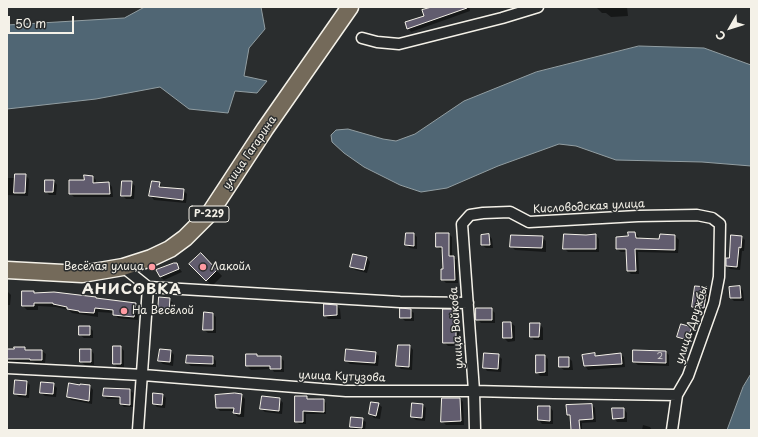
<!DOCTYPE html>
<meta charset="utf-8">
<style>
body{margin:0}
#map{position:relative;width:758px;height:437px;overflow:hidden;background:#2a2d2e;font-family:"Playpen Sans",sans-serif}
canvas{display:block}
.frame{position:absolute;inset:0;border:8px solid #f4f1e8;pointer-events:none}
.north{position:absolute;left:710px;top:8px;width:40px;height:40px;-webkit-text-stroke:3px #2a2d2e;paint-order:stroke;rotate:231deg;font-size:11px;font-weight:700;line-height:16px;text-align:center;color:#f4f1e8}
.north::after{content:'';display:block;margin:auto;width:14px;height:18px;background:#f4f1e8;clip-path:polygon(50% 0,100% 100%,50% 72%,0 100%)}
.scale{position:absolute;left:8px;top:16px;width:66px;height:18px;box-sizing:border-box;border:2px solid #f4f1e8;border-top:0;padding-left:5px;font-size:12px;line-height:14px;white-space:nowrap;color:#f4f1e8;-webkit-text-stroke:3px #2a2d2e;paint-order:stroke}
</style>
<div id="map">
<canvas width="758" height="437"></canvas>
<div class="frame"></div>
<div class="north">С</div>
<div class="scale">50 m</div>
</div>
<script>
const ctx = document.querySelector('canvas').getContext('2d');
ctx.lineJoin = 'round';
function fillPath(path, color) { ctx.fillStyle = color; ctx.fill(path, 'evenodd'); }
function trace(path, color, width, dash) { ctx.strokeStyle = color; ctx.lineWidth = width; ctx.lineCap = dash ? 'butt' : 'round'; ctx.setLineDash(dash || []); ctx.stroke(path); }
function label(font, color, halo, rows, align = 'center') {
  ctx.font = font + ' "Playpen Sans",sans-serif'; ctx.lineWidth = 3; ctx.setLineDash([]); ctx.textBaseline = 'middle'; ctx.strokeStyle = halo; ctx.fillStyle = color; for (const [text, x, y, turn = 0] of rows) {
    ctx.save(); ctx.translate(x, y); ctx.rotate((+turn || 0) * Math.PI / 180); ctx.textAlign = isNaN(turn) ? turn : align; if (halo) ctx.strokeText(text, 0, 0); ctx.fillText(text, 0, 0); ctx.restore();
  }
}
const water = new Path2D(`
 M145 7H261L265 29 249 48 244 76 267 81 257 93 235 91 228 113 189 109 160 87 96 99 7 109V25L124 18Z
 M639 46 704 48 751 65V166L702 162 616 160 576 146 559 144 498 166 447 188 421 192 400 185 364 167 344 153 332 142 331 135 336 130 348 129 383 139 396 141 415 134 464 101 536 72Z
 M751 374V430H727L743 387Z`);
const shadow = new Path2D(`
 M435 7H469L470 11 411 32 408 28 425 16Z
 M596 7H627L628 16 611 17 606 13H602Z
 M25 175 29 179 28 196 7 195V178H16Z
 M93 177 96 180V184L109 183 112 187 113 197H74L70 193 85 181Z
 M54 181 57 185 56 195H49L46 191Z
 M131 182 135 186 134 199H126L122 195Z
 M159 183 163 188 183 190 187 194 186 203 154 200 151 196Z
 M635 233 639 237V239L660 240 661 235 675 236 679 240 678 253 638 252 639 274H631L628 271 627 252H621L617 249Z
 M414 234 417 237V249L410 248 406 245Z
 M449 234 452 237V257L457 260 458 283H446L442 279 444 270V250H441L437 246Z
 M489 235 492 239 493 248H486L482 245Z
 M596 235 599 239V252H568L564 248Z
 M542 237 546 241V252L515 250 511 246Z
 M742 237 745 240 744 251H742L740 270 730 269 727 266Z
 M201 254 222 276 212 286 191 264Z
 M367 258 370 262 367 273 355 270 351 266Z
 M176 264 182 272 164 280 160 277 158 271Z
 M740 287 743 291 744 301H734L731 298Z
 M706 288 710 292 707 311 697 310 693 306Z
 M7 291 11 295 10 305H7Z
 M34 292 35 294 96 299 135 304 139 308 138 320 118 318 114 313 98 312V317L72 313 69 310 56 307 38 306V310H27L23 306Z
 M169 299 173 303 172 315H163L159 311Z
 M337 306 340 309 341 319H328L325 315Z
 M491 309 495 313V323H481L477 319Z
 M410 310 414 313V321H405L401 317Z
 M455 310 459 314V346H448L444 342Z
 M213 314 216 317V333H208L204 330Z
 M504 323H511L515 326V341L508 342 504 338Z
 M540 324 543 328V340H534L531 336Z
 M89 327 93 331V338H84L80 335Z
 M691 328 695 332 691 343 682 340 678 337Z
 M410 346 413 350 412 370 401 369 398 366Z
 M121 347 124 351V367H117L114 363Z
 M25 348 27 351H42L46 354 45 363H35L33 362 7 363V350Z
 M91 350 94 354V365H85L81 362Z
 M171 351 174 355 173 366 163 364 159 361Z
 M666 352 669 355V366L638 365 634 362Z
 M375 353 379 356 378 366 350 364 346 361Z
 M595 354 597 357 620 354 624 357 625 367 588 370 585 366 583 355Z
 M257 355 259 357H280L284 361V372H274L272 369 251 370 247 366Z
 M498 355 502 359 501 372 487 371 484 367Z
 M545 356 548 359V376H540L537 372Z
 M213 357 216 361V367L191 366 187 363Z
 M569 358 572 361 573 370H564L560 367Z
 M27 382 30 385 29 398 19 397 15 394Z
 M53 384 57 388 56 397 45 396 41 393Z
 M90 386 93 390 92 404 71 400 68 396Z
 M105 389 130 390 133 393V407H124L121 404V399H107L104 396Z
 M163 395 166 398 165 408 157 407 154 404Z
 M242 395 245 399 244 417H238L234 413V411H220L217 408Z
 M296 397H307L310 400H323L326 403V414H306V424H299L296 421Z
 M460 398 463 402 464 425H446L442 421Z
 M280 399 283 403 282 414 265 412 261 409Z
 M378 404 382 407 380 419 374 418 370 414Z
 M423 405 426 408 425 421 416 420 412 417Z
 M592 405 595 408 596 422 582 423V430H572L571 418 568 415Z
 M550 407 553 411V424H542L539 420Z
 M624 409 627 413V422H617L614 418Z
 M362 419 366 422 365 430H355L351 427Z
 M643 425 650 427 652 430H642Z`);
const building = new Path2D(`
 M432 7H466L467 8 407 29 405 22 424 16 422 10Z
 M15 174H26L25 193H14Z
 M84 175 93 176V183L109 182 110 194H69V180H84Z
 M45 180H54L53 192H45Z
 M122 181H132L131 196H121Z
 M152 181 160 182 159 187 184 189 183 200 149 196Z
 M628 232H635L636 238 659 239 660 234 675 235V250L635 249 636 271H627L626 249H616V237L628 236Z
 M406 233H414V246L405 245Z
 M436 233H449V256H454L455 280H441V269H443L442 247H436Z
 M489 234 490 245H481V235Z
 M564 234 586 235 596 234V249H563Z
 M511 235 543 236 542 248 510 247Z
 M731 235 742 236 741 248 739 247 737 267 726 266V258H729Z
 M201 253 217 270 206 281 189 264Z
 M353 254 367 257 364 270 350 267Z
 M174 263H177L179 269 160 277 156 270Z
 M695 286 707 287 704 308 692 307Z
 M740 286 741 298H730L729 287Z
 M22 291H34V293L54 292 96 297V298L136 303 134 317 113 315V310L95 308 94 313 79 312V311L67 309V307L53 304V303H34V306H22Z
 M159 297 170 298 169 312H158Z
 M324 304 337 305V315L324 316Z
 M400 308 411 309V318H400Z
 M476 308H492V320H476Z
 M443 309H456V343H443Z
 M204 312 213 313V330H203Z
 M503 322H511L512 338H503Z
 M530 323H540L539 337H530Z
 M681 324 692 327 687 340 677 337Z
 M79 326H90V335H79Z
 M398 345H410L409 367 396 366Z
 M113 346H121V364H113Z
 M14 347H25V350H42V360H30V359H7V349H14Z
 M80 349H91V362H80Z
 M160 349 171 350 170 362 158 361Z
 M346 349 376 352 375 363 345 361Z
 M633 350 666 351V363L633 362Z
 M484 353 499 354 498 369 483 368Z
 M595 353V356L621 353 622 364 584 366 582 355Z
 M246 354H257V356H281V369H270V366H246Z
 M187 355 213 356V364L186 363Z
 M536 355H545V372L536 373Z
 M559 357H569V367H559Z
 M15 380 27 381 26 395 14 394Z
 M41 382 54 383 53 394 40 393Z
 M69 383 80 385V384L90 385 89 401 67 397Z
 M104 388 130 389V405L120 404V397L103 396Z
 M153 393 163 394 162 405 153 404Z
 M235 393 242 394 240 414 233 413 234 408H216L215 395Z
 M262 396 280 398 279 411 260 409Z
 M295 396H307V399H324V412L303 411V422H295Z
 M442 398H460L461 421 441 422Z
 M371 402 379 403 376 416 369 414Z
 M412 403 423 404 422 418 411 417Z
 M592 404 593 419 579 420 580 430H571L570 415H567L566 405Z
 M538 406H550V421L538 420Z
 M612 408H624V418L613 419Z
 M351 417 363 418 362 428 350 427Z`);
const minor = new Path2D(`
 M362 38 377 42 399 44 502 18 538 7
 M123 267 148 287 400 302 468 303
 M7 368 143 375 346 391H474L554 393 677 395
 M138 430 148 287
 M475 430 474 391 462 224 470 215 483 213 510 212 529 222 638 216 697 215 712 218 720 224 719 277 714 303 688 376 677 395 672 430`);
const primary = new Path2D(`
 M7 270 82 274 123 267 151 258 170 249 185 238 210 213 265 129 350 7`);
const markers = [
 [152,267,4,"#ff9aa2"],
 [203,267,4,"#ff9aa2"],
 [124,311,4,"#ff9aa2"]
];
const numberNames = [
 ["2",660,357]
];
const shields = [
 [209,214,40]
];
const shieldNames = [
 ["Р-229",209,214]
];
const streetNames = [
 ["улица Гагарина",250,153,-56],
 ["Кисловодская улица",589,207,-3],
 ["улица Дружбы",692,325,-72],
 ["улица Войкова",457,328,-94],
 ["улица Кутузова",342,377,2]
];
const poiNames = [
 ["Весёлая улица",144,267,"right"],
 ["Лакойл",211,267],
 ["На Весёлой",132,311]
];
const districtNames = [
 ["АНИСОВКА",132,290]
];
fillPath(water, '#506674');
trace(water, '#929ea2', 1);
fillPath(shadow, '#0007');
fillPath(building, '#615c6e');
trace(building, '#f4f1e8', 1);
trace(minor, '#f4f1e8', 13);
trace(primary, '#f4f1e8', 19);
trace(minor, '#2a2d2e', 10);
trace(primary, '#746a5a', 16);
for (const [x, y, r, color] of markers) { const dot = new Path2D(); dot.arc(x, y, r, 0, 2 * Math.PI); ctx.fillStyle = color; ctx.fill(dot); trace(dot, '#2a2d2e', 1.5); }
label('9px', '#cfccca', null, numberNames);
for (const [x, y, w] of shields) { const box = new Path2D(); box.roundRect(x - w / 2, y - 8, w, 16, 3); ctx.fillStyle = '#2a2d2e'; ctx.fill(box); trace(box, '#f4f1e8', 1); }
label('bold 10px', '#f4f1e8', null, shieldNames);
label('11px', '#f4f1e8', '#2a2d2e', streetNames);
label('11px', '#f4f1e8', '#2a2d2e', poiNames, 'left');
ctx.letterSpacing = '1px';
label('bold 15px', '#f4f1e8', '#2a2d2e', districtNames);
ctx.letterSpacing = '0px';
</script>
